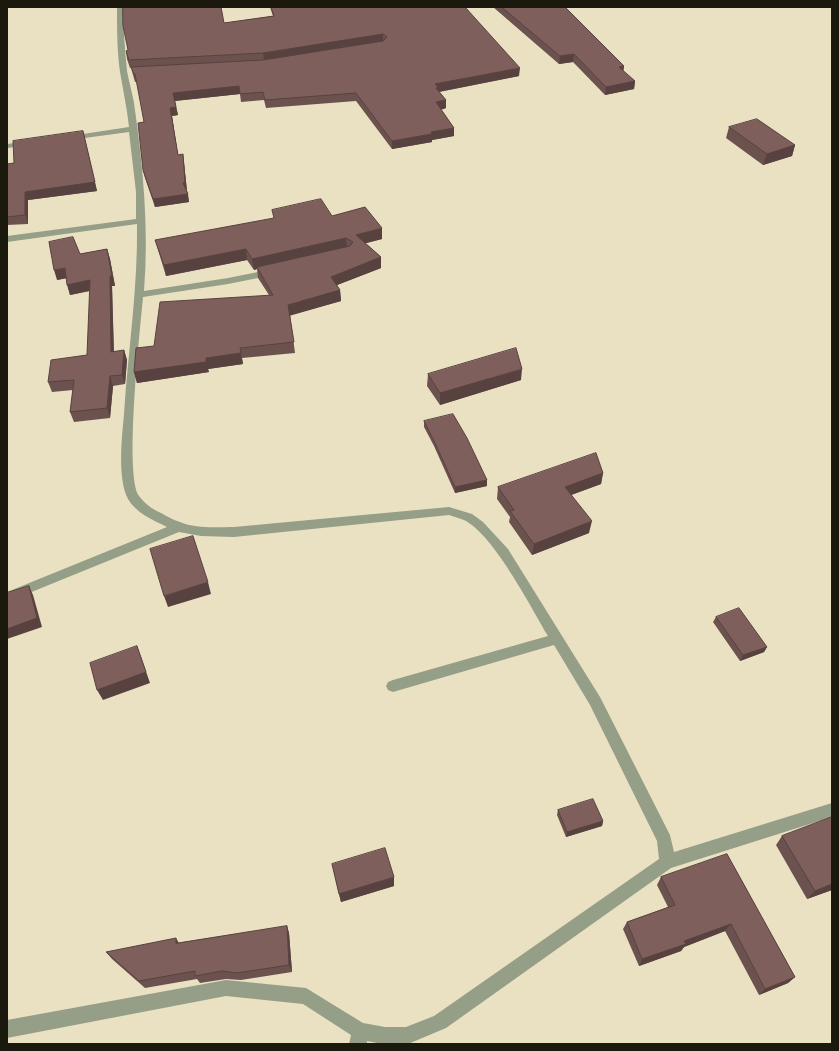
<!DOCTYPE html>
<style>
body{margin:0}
#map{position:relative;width:839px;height:1051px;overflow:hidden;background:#eae1c3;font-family:"DM Sans",sans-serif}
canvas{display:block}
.frame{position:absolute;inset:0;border:8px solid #1b180d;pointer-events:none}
</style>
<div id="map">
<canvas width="839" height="1051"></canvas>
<div class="frame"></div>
</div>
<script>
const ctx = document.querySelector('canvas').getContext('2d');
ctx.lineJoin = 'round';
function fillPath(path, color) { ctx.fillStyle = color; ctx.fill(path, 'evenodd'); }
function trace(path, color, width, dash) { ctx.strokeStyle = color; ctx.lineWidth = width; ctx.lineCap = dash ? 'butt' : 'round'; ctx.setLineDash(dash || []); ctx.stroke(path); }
const minor = new Path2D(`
 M117 7H123C123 28 125 49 127 71 129 82 132 92 134 103 143 166 149 228 144 291L228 278 273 269 278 272 273 275 228 284 143 297C140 330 124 475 139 496 145 504 152 509 161 513 167 516 173 520 180 522 196 529 217 527 234 527L449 507 472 514 483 522 508 549 600 697 670 835 674 852 832 803V817L671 868 446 1028 408 1044H382L367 1041V1044H349L351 1035 303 1004 226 996 7 1038V1020L226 980 306 988 363 1023 385 1027H406L434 1016 659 859 657 841 590 705 554 645 393 692 388 690 386 686 388 682 393 680 548 636C530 606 494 535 464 520 459 518 454 517 449 515L234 537 201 536 179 532 7 602V592L167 527C153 520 136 513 128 499 117 478 122 437 124 414 128 351 138 288 137 224L7 242V236L136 219V192L129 132 70 140 66 138 70 136 129 127C127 108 123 90 120 72 117 50 117 29 117 7Z
 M30 141H33V145L7 148V144Z`);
const wall = new Path2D(`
 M270 7H465L519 76 439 92 446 100V108L441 110 454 128V136L432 140V142L392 149 356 101 266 108 264 100 241 102 240 94 175 101 178 115 172 116 178 155 184 163 187 191 189 202 155 207 145 178 143 170 144 122 137 82H135L131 68H130L127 59 126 51 224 23 273 16Z
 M493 7H565L624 66 623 71 635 81 634 89 605 95 573 62 559 64Z
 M729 127 795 145 792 156 763 165 726 138Z
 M83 131 97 191 28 200V224L7 225V164L14 163Z
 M332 216 382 239 365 243 381 257V268L337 285 340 290 341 301 290 315 295 353 242 358 243 364 208 369 209 372 137 383 134 372 154 346 269 295 258 278 257 269 254 270 247 260 166 276 158 250 155 240Z
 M107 249 110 259 115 286H112L114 352 124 350 127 360 125 384 113 386 110 418 74 422 70 412 73 390 52 392 48 382 87 355 90 291 70 295 66 278 57 280 80 254Z
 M428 374 521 380 440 405 427 386Z
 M424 421 487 480V486L455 493 434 446 424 427Z
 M603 473 601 484 571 495 589 533 532 555 509 522 510 517 497 499 498 487Z
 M716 617 767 647 764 652 740 661 713 622Z
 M558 810 603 821 602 826 566 837 557 815Z
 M832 817V890L807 899 776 845 782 836Z
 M727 854 795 977 788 983 759 995 725 931 684 947 681 951 639 966 623 929 627 922 668 907 657 885 661 877Z
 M332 864 394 886 341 902Z
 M287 926 289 933 292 972 241 980 226 979 200 983 197 979 145 988 112 959 106 952 179 943Z`);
const shadedWall = new Path2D(`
 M383 34V42L264 61 263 53Z
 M574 54 573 62 559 64 560 56Z
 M624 66 623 74 619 67Z
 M520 68 519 76 438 92 436 96 435 84Z
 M635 81 634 89 605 95 606 87Z
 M239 86 240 94 174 101 173 93Z
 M446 100V108L435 111 436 102Z
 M176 107 178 115 172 116 179 163 170 108Z
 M454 128V136L432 140V142L392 149V141L431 132Z
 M83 131 97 191 28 200V224L25 215V192Z
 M795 145 792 156 763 165 767 154Z
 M183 154 184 163 187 191 183 183Z
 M188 194 189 202 155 207 153 199Z
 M382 228V239L356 246V235Z
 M346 238 347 249 257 267V269L254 270 252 259Z
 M107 249 110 259 115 286H112L114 362 111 352Z
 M246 249 247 260 166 276 164 265Z
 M381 257V268L332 287 331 277Z
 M65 268 68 278 57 280 54 270Z
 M90 280 93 290 70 295 67 285Z
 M340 290 341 301 289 316 288 305Z
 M124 350 127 360 125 384 122 375Z
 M241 353 243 364 208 369 209 372 137 383 134 372 206 358Z
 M522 369 521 380 440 405V393Z
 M110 376 113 386 110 418 107 408Z
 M603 473 601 484 563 498 565 487Z
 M487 480V486L455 493V487Z
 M592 521 589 533 532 555 534 544Z
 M208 582 211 594 168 607 164 596Z
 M29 586 33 595 42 627 7 639V629Z
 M137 646 141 657 150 683 103 700 97 690Z
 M767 647 764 652 740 661 743 655Z
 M603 821 602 826 566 837 567 832Z
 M394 877V886L341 902 339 894Z
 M832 884V890L807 899 815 891Z
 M731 924 725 931 684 947 681 951 639 966 642 959 684 941Z
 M287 926 289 933 292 972 289 965Z
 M176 938 180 945 176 943Z
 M795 977 788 983 759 995 765 989Z`);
const building = new Path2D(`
 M123 7H221L224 23 274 16 271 7H465L520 68 435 84 438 87 436 88 446 100 436 102 454 128 431 132 432 134 392 141 356 93 265 100 263 92 240 94 239 86 173 93 176 107 170 108 178 155 183 154 185 182 183 183 188 194 153 199 143 170 138 123 144 122 135 74H134L131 67 263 60 383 41 387 37 383 34 263 53 129 60 126 51 128 50 123 26Z
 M502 7H565L624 66 619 67 635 81 606 87 574 54 560 56Z
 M757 119 795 145 767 154 729 127Z
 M83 131 95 182 25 192V215L7 217V164L14 163 13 141Z
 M321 199 332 216 365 207 382 228 356 235 381 257 331 277 340 290 288 305 294 342 240 348 241 353 206 358V362L134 372 136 348 154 346 160 302 273 295 257 267 350 246 353 242 346 238 252 259 246 249 164 265 155 240 274 218 272 210Z
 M73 237 80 254 107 249 112 276H110L111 352 124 350 122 375 110 376 107 408 70 412 74 380 48 382 51 360 87 355 90 280 67 285 65 268 54 270 49 242Z
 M516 348 522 369 440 393 428 374Z
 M453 414 467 438 487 480 455 487 434 441 424 421Z
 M596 453 603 473 565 487 592 521 534 544 510 511 514 510 498 487Z
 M193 536 208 582 164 596 150 549Z
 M29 586 37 618 7 629V593Z
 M739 608 767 647 743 655 716 617Z
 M137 646 146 672 97 690 90 663Z
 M593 799 603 821 567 832 558 810Z
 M832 817V884L815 891 782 836Z
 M385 848 394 877 339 894 332 864Z
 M727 854 795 977 765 989 731 924 684 941 686 944 642 959 627 922 675 905 661 877Z
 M287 926 289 965 237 973 222 971 195 976V971L139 981 106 952 176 938V943Z`);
fillPath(minor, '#959e87');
fillPath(wall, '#6c524e');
fillPath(shadedWall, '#584240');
fillPath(building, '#7e5f5b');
trace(building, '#584240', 1);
</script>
